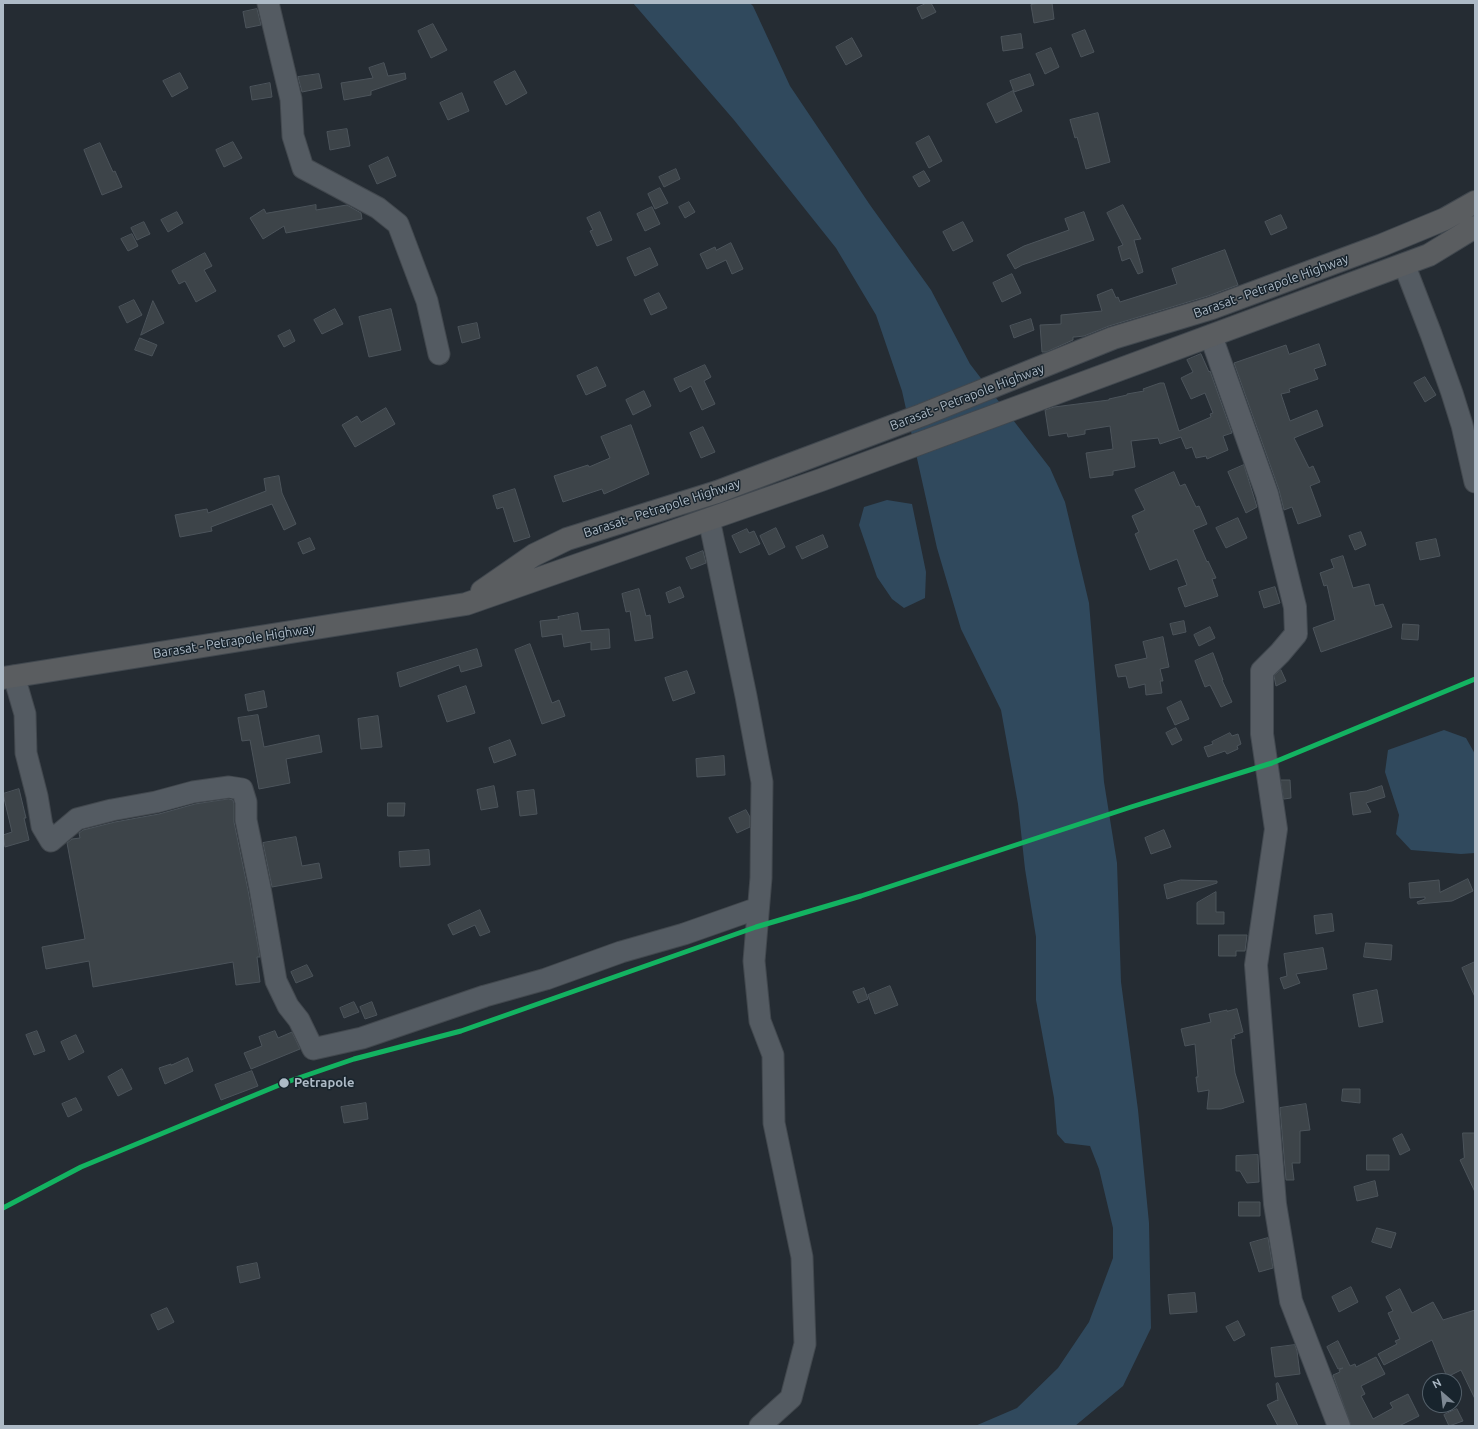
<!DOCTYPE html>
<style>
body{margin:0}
#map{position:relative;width:1478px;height:1429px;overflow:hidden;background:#252c33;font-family:Ubuntu,sans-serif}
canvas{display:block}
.frame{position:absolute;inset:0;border:4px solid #adbac6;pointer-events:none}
.north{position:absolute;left:1422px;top:1373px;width:40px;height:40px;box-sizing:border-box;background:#18242d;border:1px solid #54606a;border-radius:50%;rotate:332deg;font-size:11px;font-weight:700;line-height:16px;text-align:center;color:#adbac6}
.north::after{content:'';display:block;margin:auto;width:14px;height:18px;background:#7d8893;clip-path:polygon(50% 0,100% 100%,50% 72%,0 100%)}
</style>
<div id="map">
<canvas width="1478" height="1429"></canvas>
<div class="frame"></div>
<div class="north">N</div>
</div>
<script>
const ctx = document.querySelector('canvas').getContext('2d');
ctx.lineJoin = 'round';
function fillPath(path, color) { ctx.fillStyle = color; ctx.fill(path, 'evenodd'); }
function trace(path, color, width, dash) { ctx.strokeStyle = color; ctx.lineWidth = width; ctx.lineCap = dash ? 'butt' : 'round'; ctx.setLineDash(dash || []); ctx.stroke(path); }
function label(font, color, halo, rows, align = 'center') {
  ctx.font = font + ' Ubuntu,sans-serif'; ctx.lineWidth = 3; ctx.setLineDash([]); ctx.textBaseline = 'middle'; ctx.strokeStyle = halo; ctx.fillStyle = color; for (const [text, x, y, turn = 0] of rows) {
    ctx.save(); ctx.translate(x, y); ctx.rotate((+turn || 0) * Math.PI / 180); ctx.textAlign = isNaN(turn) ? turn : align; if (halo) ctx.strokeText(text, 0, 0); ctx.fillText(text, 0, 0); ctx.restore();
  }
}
const water = new Path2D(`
 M633 3H750L753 6 790 86 870 205 931 290 970 364 1050 468 1065 502 1089 603 1104 782 1117 863 1121 982 1138 1110 1149 1223 1151 1328 1123 1386 1075 1426H975L1017 1408 1058 1368 1089 1322 1113 1258V1228L1099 1169 1090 1146 1065 1143 1057 1134 1054 1098 1036 1000V937L1025 869 1018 804 1001 710 961 629 937 548 902 391 876 315 836 248 734 120Z
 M887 500 912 504 926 572 925 598 904 608 892 599 877 577 859 525 864 507Z
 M1444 730 1466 738 1475 754V853L1461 854 1411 850 1396 834 1399 815 1385 772 1388 750Z`);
const building = new Path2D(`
 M927 3H931L936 12 922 19 917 8Z
 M1042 3H1052L1054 19 1034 23 1031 5Z
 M257 9 261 25 246 28 243 12Z
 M433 24 447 50 431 58 418 31Z
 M1085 30 1094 52 1081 57 1072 35Z
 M1021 34 1023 48 1003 51 1001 37Z
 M852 38 862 56 846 65 836 47Z
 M1051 48 1059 67 1045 74 1036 54Z
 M384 63 388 76 405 73 406 79 371 91V95L344 100 341 83 373 78 369 68Z
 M515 71 527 93 506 105 494 82Z
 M180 73 188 88 172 97 163 81Z
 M319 74 322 88 302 92 298 77Z
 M1030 74 1034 85 1014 92 1010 81Z
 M270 83 272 97 252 100 250 87Z
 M1013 91 1022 111 996 123 987 104Z
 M462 93 469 111 448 120 440 103Z
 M1098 113 1110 162 1086 169 1077 137 1075 138 1070 120Z
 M347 129 350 146 330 150 327 132Z
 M929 136 942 161 929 168 916 143Z
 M233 142 242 158 224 167 216 150Z
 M100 143 113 172 115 171 122 187 102 195 84 150Z
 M388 157 396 176 377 184 369 166Z
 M676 169 680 179 664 187 659 177Z
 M924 171 930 181 919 187 913 177Z
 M660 188 668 203 655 209 648 194Z
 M689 202 695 212 685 218 679 207Z
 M316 205V210L347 205 361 213 362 219 286 233 284 226 263 239 250 218 264 209 266 213Z
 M1123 205 1141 239 1134 240 1143 272 1138 274 1130 258 1122 261 1118 247 1123 245 1107 213Z
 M652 207 660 224 645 231 637 214Z
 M177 212 183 223 168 232 161 220Z
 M600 212 612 240 597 246 590 231 593 230 587 218Z
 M1084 212 1094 240 1022 265 1015 269 1007 255 1024 246 1069 230 1065 219Z
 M1281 215 1287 228 1271 235 1265 222Z
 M144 222 150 234 137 240 131 228Z
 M963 222 973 241 953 251 943 232Z
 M132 234 138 246 128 251 121 239Z
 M731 243 743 269 732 274 726 260 707 269 700 254 715 247 716 250Z
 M650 248 658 265 635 276 627 258Z
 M1225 250 1238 285 1208 296 1109 326 1084 336 1075 337H1073V340L1046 352H1042L1040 325 1061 324V315L1102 311 1097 295 1112 289 1116 298 1118 297 1120 302 1177 284 1172 269Z
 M205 253 212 266 204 270 216 291 196 302 185 281 179 284 172 271Z
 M1012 274 1021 293 1002 302 993 283Z
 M659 293 667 308 651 315 644 300Z
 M134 300 142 315 127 323 119 307Z
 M153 301 164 323 141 335Z
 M335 309 343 324 322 334 314 320Z
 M391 309 401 350 369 357 359 317Z
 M1031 319 1034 330 1014 338 1010 326Z
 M477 323 480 338 462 343 458 327Z
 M290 330 295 341 284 347 278 336Z
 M140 338 157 345 152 356 135 350Z
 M1319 344 1326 365 1314 369 1318 379 1289 389 1290 392 1281 394 1290 421 1317 410 1323 426 1294 438 1309 468 1313 466 1320 482 1310 486 1321 516 1298 524 1292 507 1284 510 1279 490 1234 363 1286 345 1289 354Z
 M1201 354 1209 372 1210 371 1232 433 1223 436 1228 450 1207 459 1206 456 1196 458 1192 447 1186 449 1181 437 1160 444 1158 438 1131 441 1135 467 1113 471V475L1090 478 1086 453 1113 449 1110 426 1085 430V434L1068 437 1067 433 1049 436 1045 410 1054 407 1109 400V399L1127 395V394L1144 391 1143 389 1160 383H1164L1179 431 1211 417 1210 414 1213 413 1205 393 1191 399 1181 378 1193 372 1187 360Z
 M705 365 711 377 704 381 715 404 702 410 691 386 680 392 674 379Z
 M597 367 606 386 586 395 577 376Z
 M1425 377 1436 395 1425 402 1414 383Z
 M644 391 651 406 633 415 626 400Z
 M386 408 395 424 355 447 342 425 357 416 361 422Z
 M631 425 649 474 604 494 602 489 563 502 554 476 588 465 589 467 610 458 601 437Z
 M703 427 715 452 701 458 690 433Z
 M1244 465 1257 507 1246 513 1228 472Z
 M1174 472 1180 486 1185 484 1196 507 1199 506 1207 524 1193 530 1207 562 1208 561 1216 578 1212 579 1218 596 1185 607 1178 588 1187 585 1177 559 1150 570 1135 534 1139 532 1132 516 1145 510 1135 490Z
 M279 476 282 493 296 524 284 530 272 504 211 527 212 531 180 537 175 515 207 509 208 513 266 491 264 479Z
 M515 489 530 537 514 542 503 507 497 509 493 496Z
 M1238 518 1247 538 1226 548 1216 528Z
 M776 528 785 547 769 555 760 536Z
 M747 529 749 533 754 531 760 544 740 553 732 536Z
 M1361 532 1366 545 1355 550 1349 536Z
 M823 535 828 547 802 559 796 547Z
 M310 538 315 549 303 554 298 543Z
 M1436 539 1440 556 1420 560 1416 543Z
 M703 551 706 563 691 569 686 558Z
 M1343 556 1353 588 1369 584 1375 606 1383 604 1392 627 1321 652 1313 628 1335 620 1327 585 1324 586 1320 573 1334 568 1331 560Z
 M680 587 684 597 669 603 666 593Z
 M1275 587 1280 603 1264 608 1259 592Z
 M639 589 646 616 650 615 653 638 635 641 630 611 626 612 622 594Z
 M578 613 581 631 609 629 610 648 591 650V642L564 647 562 634 542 637 540 621 559 619 558 617Z
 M1184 621 1186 632 1173 635 1170 624Z
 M1403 624 1419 625 1418 640 1402 639Z
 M1210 627 1215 638 1199 646 1194 635Z
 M1163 637 1169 667 1160 669 1163 681H1160L1162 693 1146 695 1145 684 1129 688 1126 676 1118 677 1115 665 1147 658 1143 642Z
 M530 644 552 703 559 700 565 716 542 724 515 650Z
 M477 649 482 666 461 672 459 665 400 687 397 673Z
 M1213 653 1223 680H1222L1232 702 1221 707 1210 685 1205 687 1195 661Z
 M1281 670 1286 681 1276 686 1274 676Z
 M687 671 695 693 673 701 665 678Z
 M466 686 475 713 447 722 438 696Z
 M264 691 267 707 248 711 245 695Z
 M1181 701 1189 719 1175 725 1167 708Z
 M258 715 264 747 319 735 322 752 286 759 290 783 259 789 250 740 242 741 238 718Z
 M378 716 382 747 361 749 358 719Z
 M1176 728 1182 740 1172 745 1166 733Z
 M1230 733 1232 736 1238 734 1241 744 1237 746 1238 749 1227 754 1225 751 1208 757 1204 747 1213 744 1212 742Z
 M510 740 516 755 494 763 489 748Z
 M724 756 725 775 697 777 696 759Z
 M1281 780H1290L1291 798 1284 799Z
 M494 786 498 807 481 810 477 790Z
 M1382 786 1385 797 1366 803 1371 812 1353 815 1350 793 1366 791Z
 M19 789 26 818H24L29 840 5 847 3 835 12 832 3 794Z
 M534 790 537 814 520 816 517 792Z
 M229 799 233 800 234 804V822L248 890 260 957H257L260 982 236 985 233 962 93 987 89 961 46 969 42 947 85 939 67 843 72 839 80 838 79 833 83 830 115 822 159 814 195 804Z
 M388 803H405L404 816H388Z
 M746 810 750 817V827L737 833 729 818Z
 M1164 830 1171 847 1151 854 1145 838Z
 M296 837 302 866 319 863 322 878 272 887 263 843Z
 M429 850 430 865 400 867 399 852Z
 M1468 879 1473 891 1452 901 1418 904 1417 902 1425 899V897L1410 898 1409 883 1439 880 1440 892Z
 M1181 880 1217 881V883L1167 899 1164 885Z
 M1216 892V912H1224V924H1197V903Z
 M480 910 490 932 480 936 475 925 453 935 448 925Z
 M1332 914 1334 931 1316 934 1314 916Z
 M1219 935H1247L1245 951H1236V956H1219Z
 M1366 943 1392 945 1391 960 1364 957Z
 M1323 948 1327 969 1296 974 1300 983 1284 989 1280 978 1287 976 1284 954Z
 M1475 962V997L1462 968Z
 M307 965 313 976 296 983 291 972Z
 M890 986 898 1005 875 1014 868 995Z
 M864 988 868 999 858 1003 853 992Z
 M1377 990 1383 1022 1359 1027 1353 995Z
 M354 1002 359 1012 344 1018 340 1008Z
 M372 1002 377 1015 365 1019 360 1007Z
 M1237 1009 1243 1032 1234 1035 1235 1038 1231 1039 1235 1073 1244 1102 1221 1109H1207L1209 1090 1198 1092 1196 1077H1198L1195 1044 1185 1046 1181 1029 1211 1022 1209 1014 1227 1010V1011Z
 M37 1031 45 1051 34 1055 26 1035Z
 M275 1031 278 1038 292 1032 300 1049 251 1069 244 1053 262 1046 259 1037Z
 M76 1035 84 1052 69 1060 61 1042Z
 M188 1058 193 1071 165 1084 159 1068 171 1064V1065Z
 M122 1069 132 1089 118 1096 108 1077Z
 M252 1071 258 1086 221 1100 215 1085Z
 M1343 1089H1360V1103L1342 1101Z
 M76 1098 82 1110 68 1117 62 1104Z
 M366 1103 368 1119 344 1123 341 1107Z
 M1306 1104 1310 1130 1300 1131V1163H1292L1294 1180H1286L1280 1108Z
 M1463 1133H1475V1192L1460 1160 1464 1158Z
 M1402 1134 1410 1150 1400 1155 1393 1139Z
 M1258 1155 1259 1182 1247 1183 1240 1171H1236V1156Z
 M1367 1155H1389V1170H1367Z
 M1375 1181 1378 1196 1357 1201 1354 1187Z
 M1239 1202H1260V1216H1239Z
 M1377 1228 1396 1233 1391 1248 1372 1242Z
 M1268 1238 1273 1268 1259 1272 1250 1243Z
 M257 1263 260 1278 240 1283 237 1267Z
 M1351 1287 1358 1302 1339 1312 1332 1297Z
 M1400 1289 1412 1313 1433 1302 1443 1320 1475 1310V1399L1461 1370 1447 1377 1432 1340 1384 1365 1378 1354 1397 1344 1395 1341 1400 1339 1388 1313 1393 1311 1386 1297Z
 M1195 1293 1197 1312 1170 1314 1168 1295Z
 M167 1308 174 1322 158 1330 151 1315Z
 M1238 1321 1245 1335 1234 1341 1226 1327Z
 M1338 1341 1350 1366 1355 1364 1356 1367 1376 1357 1385 1374 1361 1386 1365 1394 1361 1396 1373 1419 1393 1408 1390 1403 1408 1394 1419 1416 1399 1426H1351L1333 1375 1340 1372 1339 1370 1343 1368 1338 1369 1327 1347Z
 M1295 1345 1297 1351 1300 1374 1275 1377 1271 1348Z
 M1278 1383 1298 1426H1278L1267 1405 1277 1400 1278 1401 1276 1384Z
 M1457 1409 1463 1421 1449 1426 1444 1415Z`);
const minor = new Path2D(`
 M268 3 291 99 293 136 303 168 378 208 398 224 427 301 439 354
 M1404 264 1431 334 1452 393 1462 425 1475 482
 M709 519 746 696 762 782 761 878 754 961 760 1021 773 1055 774 1123 802 1257 805 1344 791 1398 760 1426
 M14 676 25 714 26 753 37 796 42 826 51 841 77 819 112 810 156 802 193 792 229 787 242 789 246 802V820L260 888 276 981 288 1006 299 1020 313 1049 362 1038 485 996 546 979 621 952 684 934 758 908`);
const major = new Path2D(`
 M1211 336 1267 494 1295 607 1296 634 1280 653 1262 671V734L1276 829 1256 965 1275 1204 1291 1301 1339 1426`);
const highway = new Path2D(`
 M482 591 534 555 567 539 717 492 922 415 1113 338 1212 308 1382 245 1445 219 1475 202
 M3 678 466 604 821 480 1429 255 1475 227`);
const rail1 = new Path2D(`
 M3 1208 81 1167 284 1083 354 1059 461 1031 756 927 861 896 1131 807 1272 763 1475 679`);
const markers = [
 [284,1083,5.5,"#adbac6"]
];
const streetNames = [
 ["Barasat - Petrapole Highway",1271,286,-20],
 ["Barasat - Petrapole Highway",967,397,-21],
 ["Barasat - Petrapole Highway",662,508,-18],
 ["Barasat - Petrapole Highway",234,641,-9]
];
const stopNames = [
 ["Petrapole",294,1083]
];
fillPath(water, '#30495d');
fillPath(building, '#3d4449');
trace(building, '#4c545b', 1);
trace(minor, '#42484e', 23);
trace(major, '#424950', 24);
trace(highway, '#41484f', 24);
trace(minor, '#545b62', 21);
trace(major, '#575d64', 22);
trace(highway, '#5a5d60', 22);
trace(rail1, '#13b361', 5);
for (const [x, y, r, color] of markers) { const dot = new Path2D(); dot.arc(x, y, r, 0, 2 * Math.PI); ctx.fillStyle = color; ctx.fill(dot); trace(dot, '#18242d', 1.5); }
label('13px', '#adbac6', '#18242d', streetNames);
label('bold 13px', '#adbac6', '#18242d', stopNames, 'left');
</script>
